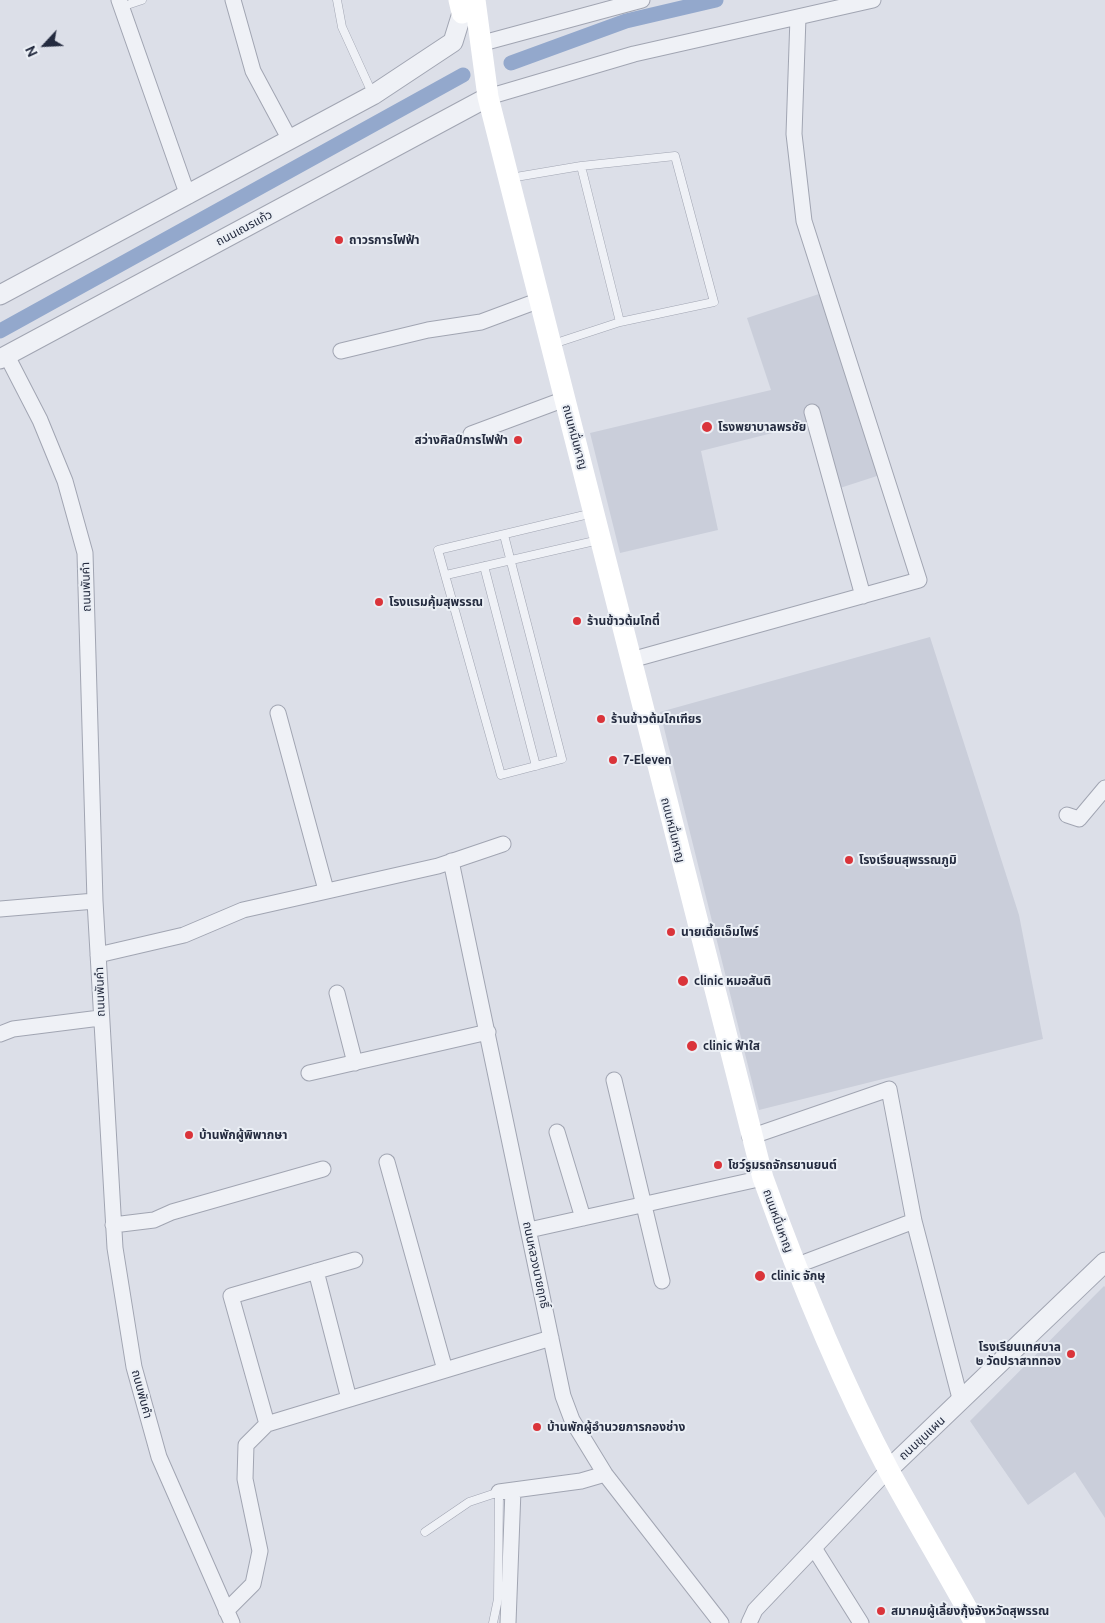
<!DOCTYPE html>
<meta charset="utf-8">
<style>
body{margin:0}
#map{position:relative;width:1105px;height:1623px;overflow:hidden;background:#dcdfe8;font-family:Ubuntu,sans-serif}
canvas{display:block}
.north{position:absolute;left:20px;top:20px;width:50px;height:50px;-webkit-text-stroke:4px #ebeff5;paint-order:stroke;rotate:245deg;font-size:14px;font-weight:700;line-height:20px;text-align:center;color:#242b3f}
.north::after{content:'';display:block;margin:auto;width:18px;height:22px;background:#242b3f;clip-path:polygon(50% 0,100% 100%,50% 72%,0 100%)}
</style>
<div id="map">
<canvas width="1105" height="1623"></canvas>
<div class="north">N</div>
</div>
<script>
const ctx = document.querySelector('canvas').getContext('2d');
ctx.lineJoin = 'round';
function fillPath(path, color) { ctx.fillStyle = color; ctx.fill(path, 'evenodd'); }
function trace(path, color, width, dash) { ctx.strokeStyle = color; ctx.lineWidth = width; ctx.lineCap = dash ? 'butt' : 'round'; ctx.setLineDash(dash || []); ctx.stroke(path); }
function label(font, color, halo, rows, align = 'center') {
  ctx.font = font + ' Ubuntu,"Noto Sans Thai",sans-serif'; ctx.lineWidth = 4; ctx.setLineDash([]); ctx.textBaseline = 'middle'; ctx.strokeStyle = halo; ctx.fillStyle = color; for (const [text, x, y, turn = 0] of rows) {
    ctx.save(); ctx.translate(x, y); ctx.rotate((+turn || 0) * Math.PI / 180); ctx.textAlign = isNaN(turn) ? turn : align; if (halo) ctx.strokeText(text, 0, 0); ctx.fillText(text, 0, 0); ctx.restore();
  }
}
const built = new Path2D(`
 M822 293 880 475 840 488 820 421 701 451 718 530 620 553 590 433 771 390 747 318Z
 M930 637 1019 915 1043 1039 759 1110 660 712Z
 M1104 1286 1105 1287V1518L1075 1472 1028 1505 970 1421Z`);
const canal = new Path2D(`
 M511 63 626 21 716 0
 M0 331 463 75`);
const service = new Path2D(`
 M337 0 342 27 373 95
 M121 7 142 0
 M581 166 620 322
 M510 178 581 166 675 156 714 302 620 322 553 344
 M504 535 562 759 501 775 438 550 593 513
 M484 566 536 766
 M446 575 599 540
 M425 1532 469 1502 499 1492 498 1599 493 1623`);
const minor = new Path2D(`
 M119 0 188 196
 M233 0 253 71 290 140
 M483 43 642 0
 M488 97 634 54 873 0
 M341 351 428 330 481 322 540 300
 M7 356 40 420 65 481 85 553 95 901 115 1248 134 1367 159 1457 232 1623
 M812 412 863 596
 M471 434 565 399
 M631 660 919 580 804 221 794 134 798 17
 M278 713 326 890
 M1067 815 1079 819 1105 788
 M451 861 563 1396 572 1420 605 1474 721 1623
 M0 909 95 901
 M98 955 184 935 243 910 438 866 503 844
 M337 993 355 1063
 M0 1034 13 1029 100 1018
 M309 1073 488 1032
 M614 1080 662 1281
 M557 1132 583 1218
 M750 1137 889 1089 914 1221 961 1402
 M387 1162 445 1370
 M113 1225 154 1220 172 1212 323 1169
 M529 1230 763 1178
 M795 1266 914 1221
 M316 1271 349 1399
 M267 1424 231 1296 355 1260
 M499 1492 581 1481 605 1474
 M814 1548 861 1623
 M226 1611 253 1584 260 1551 245 1479 246 1445 267 1424 551 1338
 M508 1623 513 1490
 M749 1623 755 1610 889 1469`);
const tertiary = new Path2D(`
 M0 295 373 95 453 42 462 13
 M0 359 488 97
 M889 1469 1105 1262`);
const secondary = new Path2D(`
 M459 0 462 13
 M475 0 488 97 763 1178C799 1278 839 1377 889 1471 917 1522 947 1572 975 1623`);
const markers = [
 [339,240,5,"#da343a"],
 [707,427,6,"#da343a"],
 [518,440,5,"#da343a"],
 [379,602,5,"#da343a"],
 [577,621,5,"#da343a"],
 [601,719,5,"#da343a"],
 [613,760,5,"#da343a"],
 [849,860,5,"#da343a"],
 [671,932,5,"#da343a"],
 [683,981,6,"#da343a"],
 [692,1046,6,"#da343a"],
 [189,1135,5,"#da343a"],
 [718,1165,5,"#da343a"],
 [760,1276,6,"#da343a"],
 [1071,1354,5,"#da343a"],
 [537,1427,5,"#da343a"],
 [881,1611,5,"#da343a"]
];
const streetNames = [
 ["ถนนเณรแก้ว",244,228,-28],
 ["ถนนหมื่นหาญ",575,437,75],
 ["ถนนพันคำ",86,587,-92],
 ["ถนนหมื่นหาญ",673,830,76],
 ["ถนนพันคำ",100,992,-92],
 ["ถนนหมื่นหาญ",778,1221,70],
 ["ถนนหลวงนายฤทธิ์",536,1265,78],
 ["ถนนพันคำ",142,1394,75],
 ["ถนนขุนแผน",922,1438,-43]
];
const poiNames = [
 ["ถาวรการไฟฟ้า",349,240],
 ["โรงพยาบาลพรชัย",718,427],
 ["สว่างศิลป์การไฟฟ้า",508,440,"right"],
 ["โรงแรมคุ้มสุพรรณ",389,602],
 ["ร้านข้าวต้มโกตี๋",587,621],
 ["ร้านข้าวต้มโกเฑียร",611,719],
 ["7-Eleven",623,760],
 ["โรงเรียนสุพรรณภูมิ",859,860],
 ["นายเตี้ยเอ็มไพร์",681,932],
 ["clinic หมอสันติ",694,981],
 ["clinic ฟ้าใส",703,1046],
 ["บ้านพักผู้พิพากษา",199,1135],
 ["โชว์รูมรถจักรยานยนต์",728,1165],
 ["clinic จักษุ",771,1276],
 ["โรงเรียนเทศบาล",1061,1347,"right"],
 ["๒ วัดปราสาททอง",1061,1361,"right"],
 ["บ้านพักผู้อำนวยการกองช่าง",547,1427],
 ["สมาคมผู้เลี้ยงกุ้งจังหวัดสุพรรณ",891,1611]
];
fillPath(built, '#caceda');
trace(canal, '#93a8cc', 15);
trace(service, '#a1a5b2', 9);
trace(minor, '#a1a5b2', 17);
trace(tertiary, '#a1a5b2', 21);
trace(service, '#eff1f6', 8);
trace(minor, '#eff1f6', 15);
trace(tertiary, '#eff1f6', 19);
trace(secondary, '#fff', 21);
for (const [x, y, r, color] of markers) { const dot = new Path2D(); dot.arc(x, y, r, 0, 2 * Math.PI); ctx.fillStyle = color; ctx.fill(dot); trace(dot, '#ebeff5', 2); }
label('12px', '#242b3f', '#ebeff5', streetNames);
label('bold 12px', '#242b3f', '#ebeff5', poiNames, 'left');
</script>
